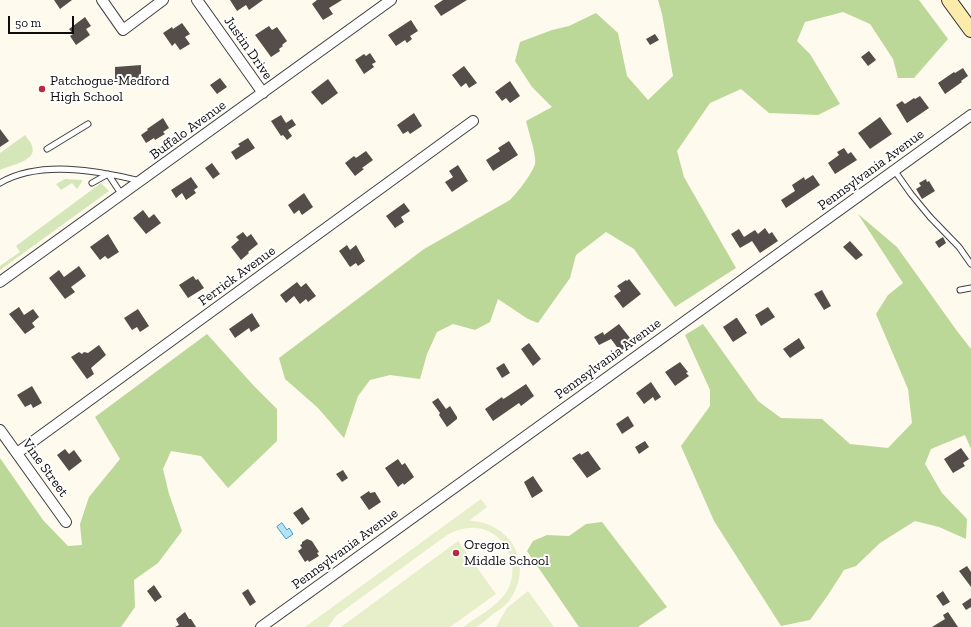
<!DOCTYPE html>
<style>
body{margin:0}
#map{position:relative;width:971px;height:627px;overflow:hidden;background:#fefaee;font-family:"Zilla Slab",serif}
canvas{display:block}
.scale{position:absolute;left:8px;top:16px;width:66px;height:18px;box-sizing:border-box;border:2px solid #0d0d0d;border-top:0;padding-left:5px;font-size:12px;line-height:14px;white-space:nowrap;color:#0d0d0d;-webkit-text-stroke:3px #fff;paint-order:stroke}
</style>
<div id="map">
<canvas width="971" height="627"></canvas>
<div class="scale">50 m</div>
</div>
<script>
const ctx = document.querySelector('canvas').getContext('2d');
ctx.lineJoin = 'round';
function fillPath(path, color) { ctx.fillStyle = color; ctx.fill(path, 'evenodd'); }
function trace(path, color, width, dash) { ctx.strokeStyle = color; ctx.lineWidth = width; ctx.lineCap = dash ? 'butt' : 'round'; ctx.setLineDash(dash || []); ctx.stroke(path); }
function label(font, color, halo, rows, align = 'center') {
  ctx.font = font + ' "Zilla Slab",serif'; ctx.lineWidth = 4; ctx.setLineDash([]); ctx.textBaseline = 'middle'; ctx.strokeStyle = halo; ctx.fillStyle = color; for (const [text, x, y, turn = 0] of rows) {
    ctx.save(); ctx.translate(x, y); ctx.rotate((+turn || 0) * Math.PI / 180); ctx.textAlign = isNaN(turn) ? turn : align; if (halo) ctx.strokeText(text, 0, 0); ctx.fillText(text, 0, 0); ctx.restore();
  }
}
const green = new Path2D(`
 M25 135C27 138 31 142 32 146 38 161 10 165 0 170V153Z
 M65 179 82 180V182L77 189 72 183 61 190 56 184Z
 M101 183 109 191 0 270V266L20 252 16 246Z`);
const forest = new Path2D(`
 M658 0H919L948 39 914 78H898L893 59 870 24 843 12 805 22 797 41 810 54 840 104 818 115 769 113 741 89 710 103 677 151 684 177 736 268 675 307 634 249 606 232 576 255 570 278 538 323 528 319 498 299 490 322 475 330 453 324 437 332 427 354 420 379 390 375 370 380 358 396 344 438 318 408 285 379 279 358 424 249 510 200C517 193 532 174 535 164 537 156 528 130 526 121L552 107 532 87 515 61 520 42 552 30 569 26 596 13 618 33 627 76 648 100 673 76 662 14Z
 M858 214 897 247 957 331 971 349V449L965 435 931 449 925 464 942 493 967 519 966 539 939 527 915 521 880 543 856 566 844 570 828 595 810 620 781 626 714 521 681 446 710 406V390L685 335 703 324 758 401 781 418 822 419 850 444 888 448 912 423 908 389 876 314 888 295 903 283Z
 M207 334 254 386 277 409V441L228 488 201 456 171 451 163 469 169 494 182 531 158 563 134 580 135 607 121 627H0V458L43 520 68 546 82 545 80 524 89 497 120 459 95 417Z
 M602 522 667 607 638 627H579L527 551 533 541 547 535 569 536 586 524Z`);
const pitch = new Path2D(`
 M481 499 487 507 470 520 471 521C512 523 535 566 509 601 505 606 499 610 493 614 488 618 481 625 476 627 472 627 467 627 463 627 478 616 499 606 508 589 521 565 505 531 477 528 466 527 456 530 447 535L336 616 328 627H305Z
 M458 541 496 594 450 627H341Z
 M528 591 554 627H496L507 608Z`);
const water = new Path2D(`
 M282 523 287 530 289 528 293 534 286 539 277 527Z`);
const building = new Path2D(`
 M54 0H72L60 9Z
 M230 0H263L249 10 246 5 237 11Z
 M317 0H342L329 8 333 14 323 20 312 4Z
 M443 0H467L441 16 434 6Z
 M85 17 91 26 86 29 90 35 76 45 70 36 73 34 69 29Z
 M411 20 418 31 410 36 412 39 407 43 405 40 396 46 388 35Z
 M182 23 190 34 185 37 190 44 180 50 175 43 172 46 163 33 172 27 173 29Z
 M269 26 272 30 277 27 287 41 282 45 283 46 279 49 280 51 271 57 255 35Z
 M655 34 659 40 650 45 646 39Z
 M869 51 876 60 868 66 861 57Z
 M370 53 376 62 372 64 374 67 364 74 355 60 364 54 366 56Z
 M141 65V82H115V67Z
 M464 66 477 83 469 88 466 83 461 87 452 75Z
 M963 68 968 76 961 81 962 82 945 94 938 83 954 72 955 73Z
 M220 78 227 87 217 94 210 85Z
 M328 79 338 93 322 105 311 92Z
 M510 81 520 96 510 103 506 98 502 101 495 92Z
 M920 96 929 108 907 123 896 105 902 101 905 104 914 98 915 99Z
 M414 113 422 126 410 134 408 131 403 134 397 125Z
 M281 115 286 123 292 119 296 125 288 130 292 136 287 140 283 135 281 136 271 121Z
 M880 117 892 134 870 149 858 133Z
 M163 118 169 128 163 132 165 134 155 140 154 138 146 143 141 135 148 130 147 129Z
 M0 129 9 141 0 147Z
 M248 138 255 148 236 160 231 152 240 146 238 144Z
 M509 141 518 155 493 171 486 160 500 151 498 148Z
 M844 148 848 154 851 152 857 160 835 174 828 163 839 155 837 152Z
 M366 151 373 160 362 168 364 169 355 176 345 163 354 156 356 158Z
 M212 163 220 174 213 179 205 168Z
 M458 165 468 181 452 192 445 182 453 177 449 171Z
 M813 175 820 185 786 208 781 200 795 191 792 185 804 177 805 180Z
 M191 177 198 187 194 190 196 193 186 200 182 193 176 198 171 190Z
 M926 179 927 182 929 181 935 191 922 199 916 189 921 186 919 183Z
 M304 193 313 207 302 215 299 210 294 214 288 205Z
 M404 203 410 211 401 217 404 222 395 228 386 216Z
 M143 210 149 218 154 214 161 223 146 234 133 218Z
 M765 228 769 234 772 232 778 241 760 253 752 241 740 248 731 234 739 229 744 237 755 230 758 234Z
 M243 232 247 237 251 234 258 244 248 252 249 253 241 260 231 247 239 240 236 237Z
 M108 234 119 252 108 259 105 256 100 260 90 247Z
 M943 237 946 243 939 248 935 242Z
 M850 241 863 255 856 260 843 247Z
 M347 245 350 250 356 245 365 261 358 266 356 263 350 267 339 251Z
 M79 266 86 276 71 287 75 292 65 299 49 278 59 270 64 277Z
 M193 276 196 280 198 279 204 288 188 298 179 285Z
 M629 279 641 294 623 308 614 296 621 291 617 286 626 280 627 281Z
 M297 282 301 287 306 283 316 296 308 302 306 299 300 304 294 296 286 303 280 295Z
 M822 290 831 306 824 310 814 294Z
 M19 307 24 315 33 309 39 317 32 323 35 327 25 334 9 314Z
 M768 307 775 317 761 326 755 315Z
 M138 309 149 326 140 332 137 327 132 330 124 318Z
 M252 313 260 326 251 332 249 328 235 338 229 329Z
 M736 318H737L747 333 733 342 723 327Z
 M619 324 634 343 620 351 611 339 599 345 594 337 603 332 604 335Z
 M799 338 805 348 790 358 783 349Z
 M529 343 541 359 533 366 521 349Z
 M99 345 106 355 91 368 94 374 87 379 71 357 79 352 82 354 84 352 88 353Z
 M680 362 688 372 686 373 689 376 675 386 665 372Z
 M504 363 510 373 502 378 496 368Z
 M651 382 661 397 655 401 653 397 644 404 636 393Z
 M526 384 534 396 521 406 519 403 493 421 485 409 502 397 503 399 505 398Z
 M32 386 42 403 33 408 31 404 25 407 17 395Z
 M438 398 446 409 450 406 457 417V419L447 427 439 415 440 413 432 402Z
 M628 416 634 426 622 434 616 424Z
 M645 441 649 447 639 454 635 447Z
 M961 448 969 459 963 463 965 466 953 473 944 459Z
 M65 449 69 454 74 450 82 461 69 471 57 455Z
 M588 451 601 469 587 478 572 458 580 453 581 455Z
 M398 459 402 465 405 463 414 477 404 485 403 483 398 487 385 468Z
 M343 470 348 478 342 482 336 474Z
 M533 476 543 491 532 498 524 482Z
 M369 491 370 493 375 492 381 502 369 510 360 497Z
 M302 507 310 519 302 525 293 513Z
 M307 539 312 541 319 552 317 553 319 556 309 562 308 560 305 562 298 551 302 548 300 545 302 544V542Z
 M967 566 971 572V587L959 571Z
 M154 585 162 597 155 602 147 591Z
 M248 589 256 602 250 606 242 593Z
 M943 591 950 602 943 606 936 596Z
 M971 598V607L966 610 962 604Z
 M185 612 189 619H191L196 627H175L179 625 176 619Z
 M948 612 958 627H932L945 619 943 615Z`);
const lane = new Path2D(`
 M47 149 88 124
 M894 170 911 194 930 217 959 247 971 264
 M0 183C39 160 97 170 140 181
 M92 183 108 174 122 195
 M960 290 971 288`);
const street = new Path2D(`
 M102 0 123 30 163 0
 M197 0 263 93
 M0 282 391 0
 M0 430 66 522
 M17 453 473 121
 M261 627 971 115`);
const secondary = new Path2D(`
 M949 0 971 30`);
const markers = [
 [42,89,4,"#b82a3e"],
 [456,553,4,"#b82a3e"]
];
const streetNames = [
 ["Justin Drive",248,48,55],
 ["Buffalo Avenue",188,130,-36],
 ["Pennsylvania Avenue",871,170,-36],
 ["Ferrick Avenue",237,276,-36],
 ["Pennsylvania Avenue",608,359,-36],
 ["Vine Street",45,468,54],
 ["Pennsylvania Avenue",345,549,-36]
];
const poiNames = [
 ["Patchogue-Medford",50,81],
 ["High School",50,97],
 ["Oregon",464,545],
 ["Middle School",464,561]
];
fillPath(green, '#d5e7b9');
fillPath(forest, '#bbd899');
fillPath(pitch, '#e6efca');
fillPath(water, '#b5e2f4');
trace(water, '#3e9ec8', 1);
fillPath(building, '#554d4a');
trace(lane, '#404040', 7);
trace(street, '#404040', 12);
trace(secondary, '#2f2f2f', 16);
trace(lane, '#fff', 5);
trace(street, '#fff', 10);
trace(secondary, '#fcecab', 14);
for (const [x, y, r, color] of markers) { const dot = new Path2D(); dot.arc(x, y, r, 0, 2 * Math.PI); ctx.fillStyle = color; ctx.fill(dot); trace(dot, '#fff', 1.5); }
label('14px', '#0d0d0d', '#fff', streetNames);
label('14px', '#0d0d0d', '#fff', poiNames, 'left');
</script>
